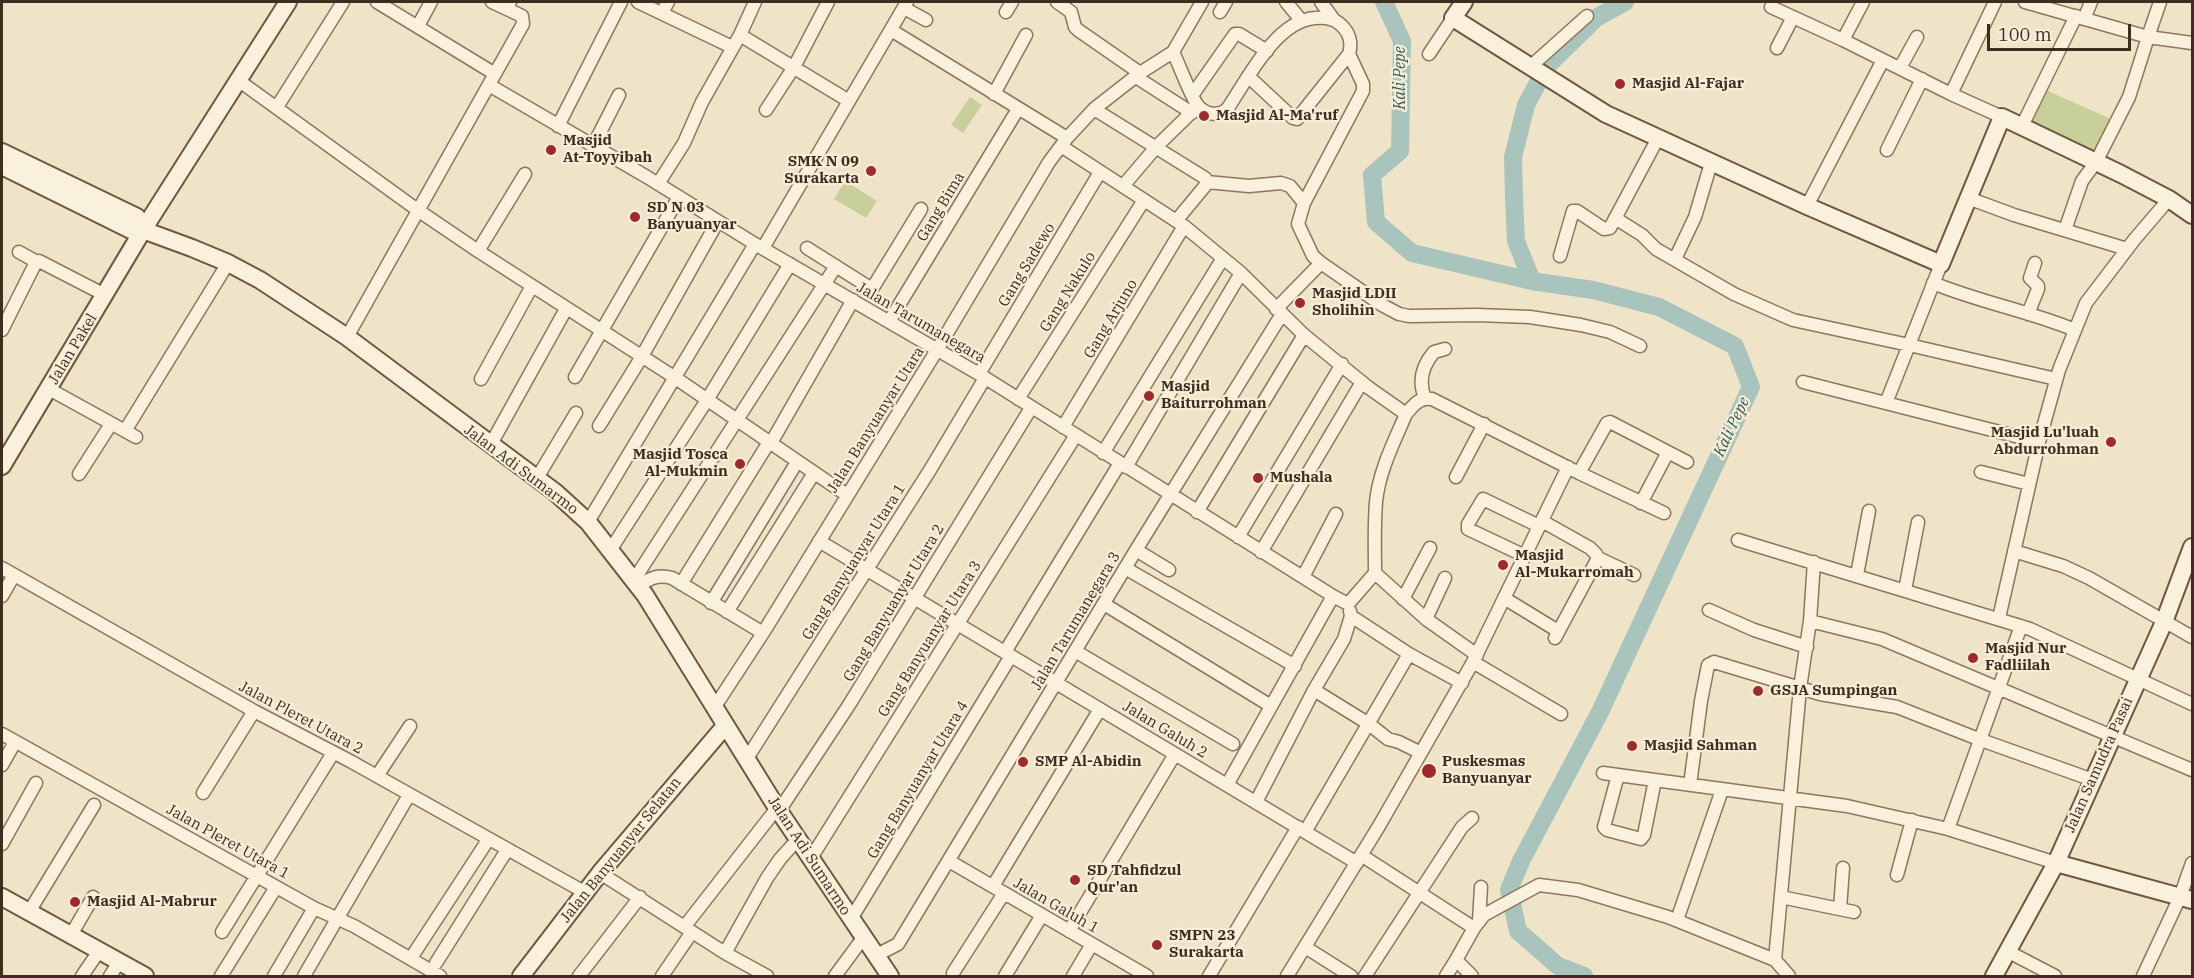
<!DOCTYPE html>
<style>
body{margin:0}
#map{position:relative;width:2194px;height:978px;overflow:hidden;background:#f0e4c8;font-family:"IBM Plex Serif",serif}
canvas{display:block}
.frame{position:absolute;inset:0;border:3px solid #3d2e20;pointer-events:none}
.scale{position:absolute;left:1987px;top:24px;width:144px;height:27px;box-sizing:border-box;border:3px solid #3d2e20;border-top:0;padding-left:8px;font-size:18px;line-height:21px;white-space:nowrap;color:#3d2e20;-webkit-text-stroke:4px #f7eed8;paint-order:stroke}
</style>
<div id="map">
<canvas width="2194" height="978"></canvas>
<div class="frame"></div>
<div class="scale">100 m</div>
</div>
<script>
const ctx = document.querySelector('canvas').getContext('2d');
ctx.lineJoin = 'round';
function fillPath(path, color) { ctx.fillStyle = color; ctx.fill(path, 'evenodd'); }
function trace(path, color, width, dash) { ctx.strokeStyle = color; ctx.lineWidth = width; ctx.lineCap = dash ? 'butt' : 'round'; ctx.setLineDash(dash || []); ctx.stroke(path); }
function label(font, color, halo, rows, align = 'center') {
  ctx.font = font + ' "IBM Plex Serif",serif'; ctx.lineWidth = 4.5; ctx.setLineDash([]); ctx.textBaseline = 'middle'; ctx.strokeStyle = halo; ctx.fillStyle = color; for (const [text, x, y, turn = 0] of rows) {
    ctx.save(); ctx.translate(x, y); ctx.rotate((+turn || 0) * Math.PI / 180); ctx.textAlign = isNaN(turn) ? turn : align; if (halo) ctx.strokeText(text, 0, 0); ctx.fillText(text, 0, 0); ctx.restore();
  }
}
const green = new Path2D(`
 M2046 90 2111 119 2094 154 2028 123Z
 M970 97 982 105 963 133 951 125Z
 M845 181 877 201 866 218 834 199Z`);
const river = new Path2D(`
 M1384 2 1402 41 1400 151 1372 175 1376 222 1412 253 1532 281 1593 290 1659 307 1735 346 1751 387 1600 712 1521 861 1509 890 1518 931 1558 966 1584 976
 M1532 281 1516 241 1514 197 1513 157 1526 105 1547 66 1596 18 1625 2`);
const street = new Path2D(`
 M377 2 495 74
 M492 2 507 9
 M638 2 732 47
 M1057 2 1071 12 1075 27 1078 30 1140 73
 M1286 2 1301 20
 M1321 2 1334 20
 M1995 2 1951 94 2002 117
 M2025 2 2148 37 2129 97 2096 162 2082 181 2065 230
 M2160 2 2148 37 2192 43
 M1771 7 1843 40 1951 94
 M904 8 926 20
 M1006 12 1012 2
 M1220 12 1226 2
 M662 13 668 2
 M2084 19 2091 2
 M418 26 431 2
 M891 30 1067 138
 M740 35 849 101
 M1843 40 1863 2
 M1777 48 1793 17
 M1173 52C1179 64 1191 97 1198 106 1206 115 1220 117 1228 108 1248 78 1276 21 1315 18 1325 17 1334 18 1341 25 1350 33 1352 44 1349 54L1297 119 1293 118 1249 77
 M1349 54 1363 84V91L1304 203 1298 224 1313 256 1321 263 1382 305 1399 314 1409 316 1477 315 1530 317 1581 325 1610 332 1640 346
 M1429 54 1453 18
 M1530 67 1587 16
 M1900 68 1917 37
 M1136 77 1192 113
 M238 80 419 211 478 251 674 377 847 495
 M489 85 647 177 755 244 979 374 1333 596 1348 604 1375 573 1426 619 1477 655
 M994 94 1026 35
 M1193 94 1235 34H1239L1267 51
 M277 107 343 2
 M1094 109 1205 178 1207 182 1205 186 1176 221
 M766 110 794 67 828 2
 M558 126 621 2
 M2022 126 2076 16
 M593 146 619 95
 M1061 146 1184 226 1241 273 1304 335 1369 388 1406 414C1414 405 1419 397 1432 399L1579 473 1664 513
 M1887 150 1922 79
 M1207 182 1249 186 1281 183 1290 186 1304 203
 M658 184 684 143 702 102 740 35 755 2
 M1123 186 1157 146 1198 106
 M1968 198 2014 215 2127 249
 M1807 206 1883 60
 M1615 218 1642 235 1656 249 1734 294 1793 320 1909 345 2056 379
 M763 248 907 2
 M807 248 872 289 921 209
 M478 251 525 174
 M19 252 37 262
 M1560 256 1573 211H1577L1604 229 1610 228 1658 138
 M1675 259 1695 217 1711 163
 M1933 283C1979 302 2029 311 2075 330
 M1276 309 1321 263
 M2028 314 2038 289V286L2030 278 2035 263
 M890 320 1018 109
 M2 330 35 264 39 261 105 295
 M347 337 523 24 522 16 507 9 510 2
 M979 374 1100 172
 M575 377 679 197
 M481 379 532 286
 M1803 382 2039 442 1999 618
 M49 389 136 437
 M1425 398C1418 381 1422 366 1434 352L1445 349
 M1018 399 1144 200
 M1886 403 1941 264
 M599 426 641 358 718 221
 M1063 427 1184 226
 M125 431 228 263
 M2039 442 2059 370 2086 303 2134 240 2169 199
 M771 443 853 300
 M491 444 566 309
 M1103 453 1223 258
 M1126 467 1241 273
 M1981 472 2029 484
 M1579 473 1607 423 1610 422 1687 462
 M79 474 111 424
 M1456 477 1484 424
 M537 478 576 413
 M1641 503 1668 452
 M1197 512 1304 335
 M1542 521 1590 548 1596 554 1598 558 1555 638
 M588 522 755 244
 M1238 537 1342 364
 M1738 540 2030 629 2192 704
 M819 541 1357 863
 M611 549 707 400 790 264
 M1136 550 1169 570
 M2014 551 2063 566 2089 578 2192 637
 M1261 552 1362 382
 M1525 556 1468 529V524L1483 499 1539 526
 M1598 558 1634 575
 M2 568 254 711 350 761 586 893
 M1125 568 1295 666
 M1375 573C1375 550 1374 526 1376 502 1379 471 1394 442 1406 414
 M1857 575 1869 511
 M1303 577 1336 514
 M634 580 836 266
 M681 584 769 442
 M639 586C650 578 658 574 672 578L763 633
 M1905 590 1918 522
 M2 596 14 575
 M1504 598 1558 631
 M1403 599 1430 548
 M711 603 797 462
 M1104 604 1271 706
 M1709 610 1754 630 1807 647
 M727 612 814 473
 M1426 619 1445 578
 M1810 621 1882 639 2192 770
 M1075 651 1233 744
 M1005 652 1120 463
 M1409 654 1462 683
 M1473 662 1561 714
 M1314 690 1369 724 1388 739 1399 742 1421 753
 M714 708 763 633 937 350 1049 162 1067 138 1094 109 1140 73 1173 52 1202 2
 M2 734 314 908 354 926 440 976
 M746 760 930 470 985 378
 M2 765 15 742
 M1603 773 1847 806 1948 829 2056 863
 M1618 775 1604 827 1607 830 1641 839 1644 835 1655 780
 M377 776 410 726
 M1227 785 1333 596
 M1690 785 1701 701 1708 665 1714 662 1820 694 1897 707 1981 740 2093 780
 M203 793 254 711
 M1256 802 1314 690 1344 639 1351 616 1350 611
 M779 811 849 705 1031 408
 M1948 829 2021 626
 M1305 832 1409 654 1351 616
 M2 844 36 783
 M1361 855 1474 928 1456 960 1472 976
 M811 858 1076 435
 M949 861 1147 976
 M600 873 725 953 767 976
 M1897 875 1912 820
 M993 886 1100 709
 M1781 897 1854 912
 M1840 909 1843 868
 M29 912 94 805
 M851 919 1011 656
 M1677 920 1722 790
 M1479 921 1481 887
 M685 926 777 808
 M1474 928 1484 915 1539 885 1578 890 1668 917 1775 960 1789 976
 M1069 931 1175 754
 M222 932 333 753
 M71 935 93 897
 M1305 947 1351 976
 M2007 951 2055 976
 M725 953 767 878 780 859 798 839
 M875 956 898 944 1136 550 1282 314
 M411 958 488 840
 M1775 960 1800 688 1810 621 1814 562
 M436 963 507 850
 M953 973 1004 893
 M82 976 99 951
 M110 976 119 962
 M221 976 273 892
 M274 976 314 908
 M304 976 409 795
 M579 976 640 897
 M662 976 692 932
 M835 976 863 938
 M1005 976 1042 915
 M1073 976 1092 944
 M1209 976 1298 827
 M1287 976 1379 826 1473 662 1568 467
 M1365 976 1462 827 1472 818
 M1446 976 1456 960
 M2143 976 2180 897 2192 863`);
const secondary = new Path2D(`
 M1464 2 1453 18 1606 114 1807 206 1941 264 2002 117 2121 174 2169 199 2192 215
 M2 152 137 217 143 230
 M2 166 131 230H143L192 248 228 263 260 280 347 337 555 492 588 522 645 595 777 808 890 976
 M2 466 143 230 288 2
 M2056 863 2192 900
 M2 897 145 976
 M521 976 600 873 725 726
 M1994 976 2056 863 2164 622 2192 547`);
const markers = [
 [1620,84,6,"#9e2a2b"],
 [1204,116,6,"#9e2a2b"],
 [551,150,6,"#9e2a2b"],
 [871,171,6,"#9e2a2b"],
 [635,217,6,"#9e2a2b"],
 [1300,303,6,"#9e2a2b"],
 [1149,396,6,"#9e2a2b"],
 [2111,442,6,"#9e2a2b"],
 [740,464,6,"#9e2a2b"],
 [1258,478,6,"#9e2a2b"],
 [1503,565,6,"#9e2a2b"],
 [1973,658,6,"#9e2a2b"],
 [1758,691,6,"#9e2a2b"],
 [1632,746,6,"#9e2a2b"],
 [1023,762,6,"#9e2a2b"],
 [1429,771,8,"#9e2a2b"],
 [1075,880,6,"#9e2a2b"],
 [75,902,6,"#9e2a2b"],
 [1157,945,6,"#9e2a2b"]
];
const poiNames = [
 ["Masjid Al-Fajar",1632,84],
 ["Masjid Al-Ma'ruf",1216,116],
 ["Masjid",563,141],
 ["At-Toyyibah",563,158],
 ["SMK N 09",859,162,"right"],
 ["Surakarta",859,179,"right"],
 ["SD N 03",647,208],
 ["Banyuanyar",647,225],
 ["Masjid LDII",1312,294],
 ["Sholihin",1312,311],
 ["Masjid",1161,387],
 ["Baiturrohman",1161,404],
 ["Masjid Lu'luah",2099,433,"right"],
 ["Abdurrohman",2099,450,"right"],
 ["Masjid Tosca",728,455,"right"],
 ["Al-Mukmin",728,472,"right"],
 ["Mushala",1270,478],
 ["Masjid",1515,556],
 ["Al-Mukarromah",1515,573],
 ["Masjid Nur",1985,649],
 ["Fadliilah",1985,666],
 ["GSJA Sumpingan",1770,691],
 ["Masjid Sahman",1644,746],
 ["SMP Al-Abidin",1035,762],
 ["Puskesmas",1442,762],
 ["Banyuanyar",1442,779],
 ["SD Tahfidzul",1087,871],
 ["Qur'an",1087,888],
 ["Masjid Al-Mabrur",87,902],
 ["SMPN 23",1169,936],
 ["Surakarta",1169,953]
];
const streetNames = [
 ["Gang Bima",941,207,-59],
 ["Gang Sadewo",1027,265,-59],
 ["Gang Nakulo",1068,292,-58],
 ["Gang Arjuno",1111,319,-59],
 ["Jalan Tarumanegara",921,323,30],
 ["Jalan Pakel",73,349,-59],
 ["Jalan Banyuanyar Utara",876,420,-58],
 ["Jalan Adi Sumarmo",521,470,37],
 ["Gang Banyuanyar Utara 1",854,562,-58],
 ["Gang Banyuanyar Utara 2",894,603,-59],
 ["Jalan Tarumanegara 3",1076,621,-59],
 ["Gang Banyuanyar Utara 3",930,639,-58],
 ["Jalan Pleret Utara 2",301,718,28],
 ["Jalan Galuh 2",1165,730,31],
 ["Jalan Samudra Pasai",2099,765,-66],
 ["Gang Banyuanyar Utara 4",918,780,-59],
 ["Jalan Pleret Utara 1",228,842,29],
 ["Jalan Banyuanyar Selatan",621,850,-51],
 ["Jalan Adi Sumarmo",809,856,57],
 ["Jalan Galuh 1",1056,906,30]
];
const waterNames = [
 ["Kali Pepe",1400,78,-90],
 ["Kali Pepe",1732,427,-65]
];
fillPath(green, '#c9cf9b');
trace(river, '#a9c4bc', 18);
trace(street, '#8d765c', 15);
trace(secondary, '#6f573f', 20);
trace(street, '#faf1dc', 12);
trace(secondary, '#faf1dc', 16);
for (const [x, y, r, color] of markers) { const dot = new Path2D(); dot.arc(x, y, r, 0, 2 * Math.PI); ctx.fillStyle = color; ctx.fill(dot); trace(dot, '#f7eed8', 2); }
label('bold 15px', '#3d2e20', '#f7eed8', poiNames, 'left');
label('15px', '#3d2e20', '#f7eed8', streetNames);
label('italic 16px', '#2f5d5a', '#f7eed8', waterNames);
</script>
